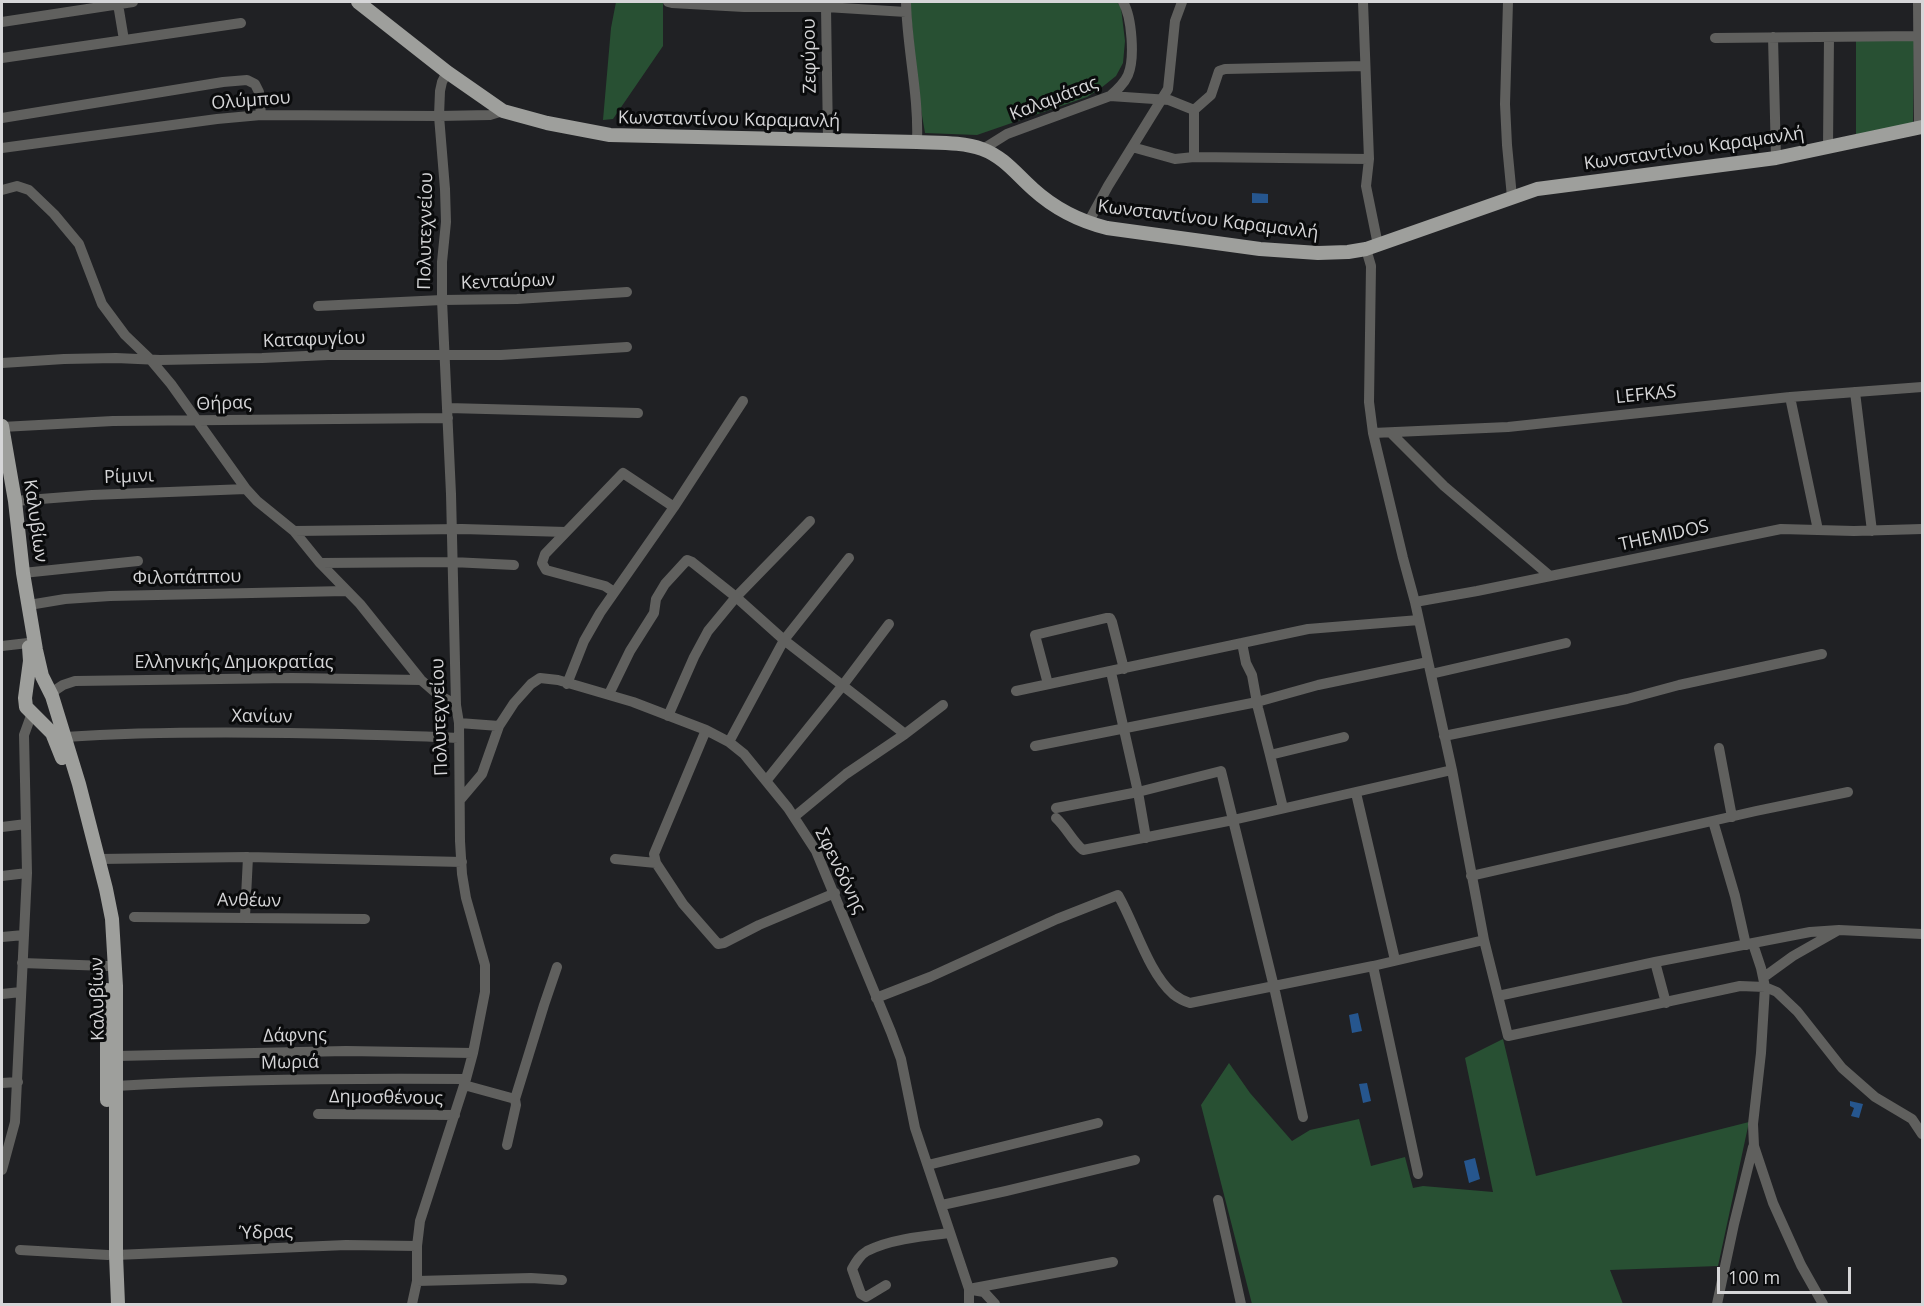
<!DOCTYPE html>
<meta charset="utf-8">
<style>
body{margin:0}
#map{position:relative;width:1924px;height:1306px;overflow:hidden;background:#202124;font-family:"Open Sans",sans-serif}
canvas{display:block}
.frame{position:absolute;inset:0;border:3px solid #d6d6d8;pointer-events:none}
.scale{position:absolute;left:1717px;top:1267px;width:134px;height:27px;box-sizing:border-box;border:3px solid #d6d6d8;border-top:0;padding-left:8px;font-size:18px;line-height:21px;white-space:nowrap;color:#d6d6d8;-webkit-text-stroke:4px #0a0b0c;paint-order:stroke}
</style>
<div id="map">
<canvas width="1924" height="1306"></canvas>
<div class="frame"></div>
<div class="scale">100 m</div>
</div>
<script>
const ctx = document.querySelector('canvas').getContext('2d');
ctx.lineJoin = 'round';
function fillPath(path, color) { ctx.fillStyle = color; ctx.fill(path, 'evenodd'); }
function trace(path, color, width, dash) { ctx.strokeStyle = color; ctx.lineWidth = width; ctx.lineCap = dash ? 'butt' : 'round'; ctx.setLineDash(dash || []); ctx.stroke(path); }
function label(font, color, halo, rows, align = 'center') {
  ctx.font = font + ' "Open Sans",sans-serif'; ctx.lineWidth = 6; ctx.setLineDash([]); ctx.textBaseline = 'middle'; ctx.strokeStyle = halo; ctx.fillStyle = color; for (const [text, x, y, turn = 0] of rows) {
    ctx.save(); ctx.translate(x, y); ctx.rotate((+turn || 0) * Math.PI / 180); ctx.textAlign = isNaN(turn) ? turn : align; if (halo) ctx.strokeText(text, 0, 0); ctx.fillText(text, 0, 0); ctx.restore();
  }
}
const green = new Path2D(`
 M616 2H663V46L613 119 603 120 611 28Z
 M910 2H1117L1121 8 1125 41 1123 63 1116 76 1101 88 1087 97 977 135 925 133 918 92Z
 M1856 41H1914L1913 123 1856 135Z
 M1503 1039 1536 1176 1749 1122 1718 1266 1610 1270 1623 1304H1252L1201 1105 1229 1063 1250 1093 1292 1141 1310 1130 1359 1119 1371 1166 1405 1157 1413 1188 1423 1186 1493 1192 1465 1058Z`);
const water = new Path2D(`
 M1252 193 1268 194V203H1252Z
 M1358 1013 1362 1031 1352 1033 1349 1015Z
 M1367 1083 1371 1101 1363 1103 1359 1084Z
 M1850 1101 1863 1104 1859 1118 1851 1116 1854 1108 1850 1106Z
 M1475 1158 1480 1179 1469 1183 1464 1161Z`);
const minor = new Path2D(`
 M668 2 672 3 744 7H826L906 12
 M906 2C907 48 919 95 917 142
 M1363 2 1369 159 1366 186 1378 245
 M1508 2 1505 104 1507 145 1512 197
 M1918 2 1919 128
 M118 4 124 40
 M826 7 828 140
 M2 22 133 2
 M1773 37 1776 158
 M1715 38 1919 36
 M2 58 241 23
 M1110 96 1169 100 1194 110
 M2 118 223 82 247 80 255 84 259 92 261 115
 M1132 147 1175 159 1194 157V110L1211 95 1219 71 1225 69 1365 66
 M1828 147 1829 37
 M2 148 217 119 261 115 439 116 490 115 503 111
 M983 149 1007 134 1110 96C1117 90 1124 84 1128 75 1135 59 1132 17 1123 2
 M1194 157 1369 159
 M2 190 17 186 29 190 54 214 79 244 102 304 125 335 150 359 171 384 246 489 257 501 294 531 320 563 360 604 421 680 436 693 456 705
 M1088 223 1108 186 1168 89 1175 21 1182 2
 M1366 249 1371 266 1369 402 1373 433 1403 558 1415 602 1452 770 1484 940 1508 1036 1740 986 1765 987 1761 1053 1753 1124 1754 1146 1773 1203 1801 1265 1823 1304
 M318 306 442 300 517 299 627 292
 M2 363 64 359 116 358 160 360 262 358 328 355H501L627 347
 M1855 392 1872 531
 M1790 397 1818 530
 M448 408 638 413
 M2 427 113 421 448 418
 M1373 433 1508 427 1790 397 1922 387
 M1391 433 1444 486 1550 576
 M15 501 92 495 246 489
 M674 507 743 401
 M294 531 462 529 566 532
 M320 563 452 562 514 565
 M23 573 138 561
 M1415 602 1477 591 1781 529 1854 531 1922 529
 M29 605 65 599 110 596 346 591
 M1242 643 1246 663 1252 675 1258 708 1270 755
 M2 646 28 643
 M1111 672 1138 792 1146 838
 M1431 674 1566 643
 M567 684 584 641 600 613 674 507 623 473 545 554 542 563 546 570 605 586 614 592
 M1048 684 1035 635 1106 618H1110L1112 622 1124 669
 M1016 691 1308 629 1419 620
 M51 693 63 685 75 681 292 678 421 680
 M609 694 630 651 654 613 656 599 665 584 687 560 692 562 736 597 784 640 905 734 943 705
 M668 716 694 657 708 631 736 597 810 521
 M459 723 499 726 514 703 531 684 540 678 558 680 633 702 706 730 729 742 744 754 788 808 816 851 891 1032 901 1059 915 1128 969 1289V1304
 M1444 736 1627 699 1679 685 1822 654
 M65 737C139 732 214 732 289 733 346 734 402 735 458 738
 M729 742 784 640 849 558
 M1035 746 1257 702 1318 685 1428 662
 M1719 748 1732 817
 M766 781 843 685 889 624
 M1356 793 1395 960
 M460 800 482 774 499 726
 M1056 808 1138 792 1221 771 1274 987 1303 1117
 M1283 808 1270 755 1344 737
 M794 817 846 774 905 734
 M1056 818C1067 828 1072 841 1083 850L1233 820 1452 770
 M1713 821 1735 896 1746 945
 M2 827 26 824
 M99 859 248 857 462 862
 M615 859 656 863 683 904 718 944 724 943 759 925 835 893
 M656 863 654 854 706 730
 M2 876 27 873
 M1471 876 1756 811 1848 792
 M134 917 365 919
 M245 917 248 857
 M2 937 24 935
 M1753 944 1761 968 1765 987 1777 992 1797 1011 1842 1068 1875 1097 1912 1119 1922 1134
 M1655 962 1666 1003
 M22 963 107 966
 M1373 966 1418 1174
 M1764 977 1793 956 1837 931
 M2 994 21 992
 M1498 996 1655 962 1810 932 1839 930 1922 934
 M876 998 930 977 1057 919 1118 895C1135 924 1148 972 1173 994 1178 998 1184 1001 1190 1003L1373 966 1484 940
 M117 1056 346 1051 473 1053
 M2 1083 18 1082
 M464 1085 515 1099 516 1105 507 1145
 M116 1086C233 1079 349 1078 466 1079
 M515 1099 544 1005 557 967
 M318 1114 455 1115
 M928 1165 1098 1123
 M2 1170 15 1122 27 873 24 735 32 713
 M1218 1200 1241 1304
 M942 1205 1006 1191 1135 1160
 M20 1250 108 1255
 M116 1255 346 1245 417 1246
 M417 1281 531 1278 562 1280
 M886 1285 866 1297 861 1294 852 1269C856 1262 860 1255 867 1251 890 1239 924 1236 950 1233
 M969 1289 1113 1262
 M972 1290 984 1292 995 1304
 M412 1304 417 1281V1246L420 1221 466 1079 473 1053 485 992V965L466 898 462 874 460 841 459 723 456 705 451 494 442 300V262L446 222 445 189 439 116 440 91 442 82 447 72
 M1717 1304 1734 1224 1753 1147`);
const major = new Path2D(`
 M358 2 447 72 503 111 547 123 610 135 917 142C938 143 963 142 982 149 1004 157 1017 175 1033 189 1055 209 1079 221 1107 228L1260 249 1318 253 1348 252 1366 249 1537 189 1776 158 1922 127
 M2 426 15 501 23 573 36 650 42 676 52 696 79 784 106 889 112 919 116 986V1255L118 1304
 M29 647 30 661 25 698 26 707 52 733 62 758
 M107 1100V990`);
const streetNames = [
 ["Ζεφύρου",810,56,-91],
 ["Καλαμάτας",1054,99,-21],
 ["Ολύμπου",251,101,-4],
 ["Κωνσταντίνου Καραμανλή",729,120,1],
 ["Κωνσταντίνου Καραμανλή",1694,149,-8],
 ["Κωνσταντίνου Καραμανλή",1208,220,7],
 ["Πολυτεχνείου",426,231,-89],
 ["Κενταύρων",508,282,-2],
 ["Καταφυγίου",314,340,-2],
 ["LEFKAS",1646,395,-6],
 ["Θήρας",224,404,-2],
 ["Ρίμινι",129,477,-2],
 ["Καλυβίων",35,521,82],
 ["THEMIDOS",1664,536,-12],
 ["Φιλοπάππου",187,578,-1],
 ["Ελληνικής Δημοκρατίας",234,663],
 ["Χανίων",262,717,1],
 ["Πολυτεχνείου",440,717,-92],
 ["Σφενδόνης",840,871,64],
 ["Ανθέων",249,901,1],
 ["Καλυβίων",98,999,-91],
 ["Δάφνης",295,1036,-1],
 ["Μωριά",290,1063,-1],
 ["Δημοσθένους",386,1098,1],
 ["Ύδρας",266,1233,-2]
];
fillPath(green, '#285033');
fillPath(water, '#26568e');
trace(minor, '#60605e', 10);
trace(major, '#9e9f9c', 14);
label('18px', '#d6d6d8', '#0a0b0c', streetNames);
</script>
